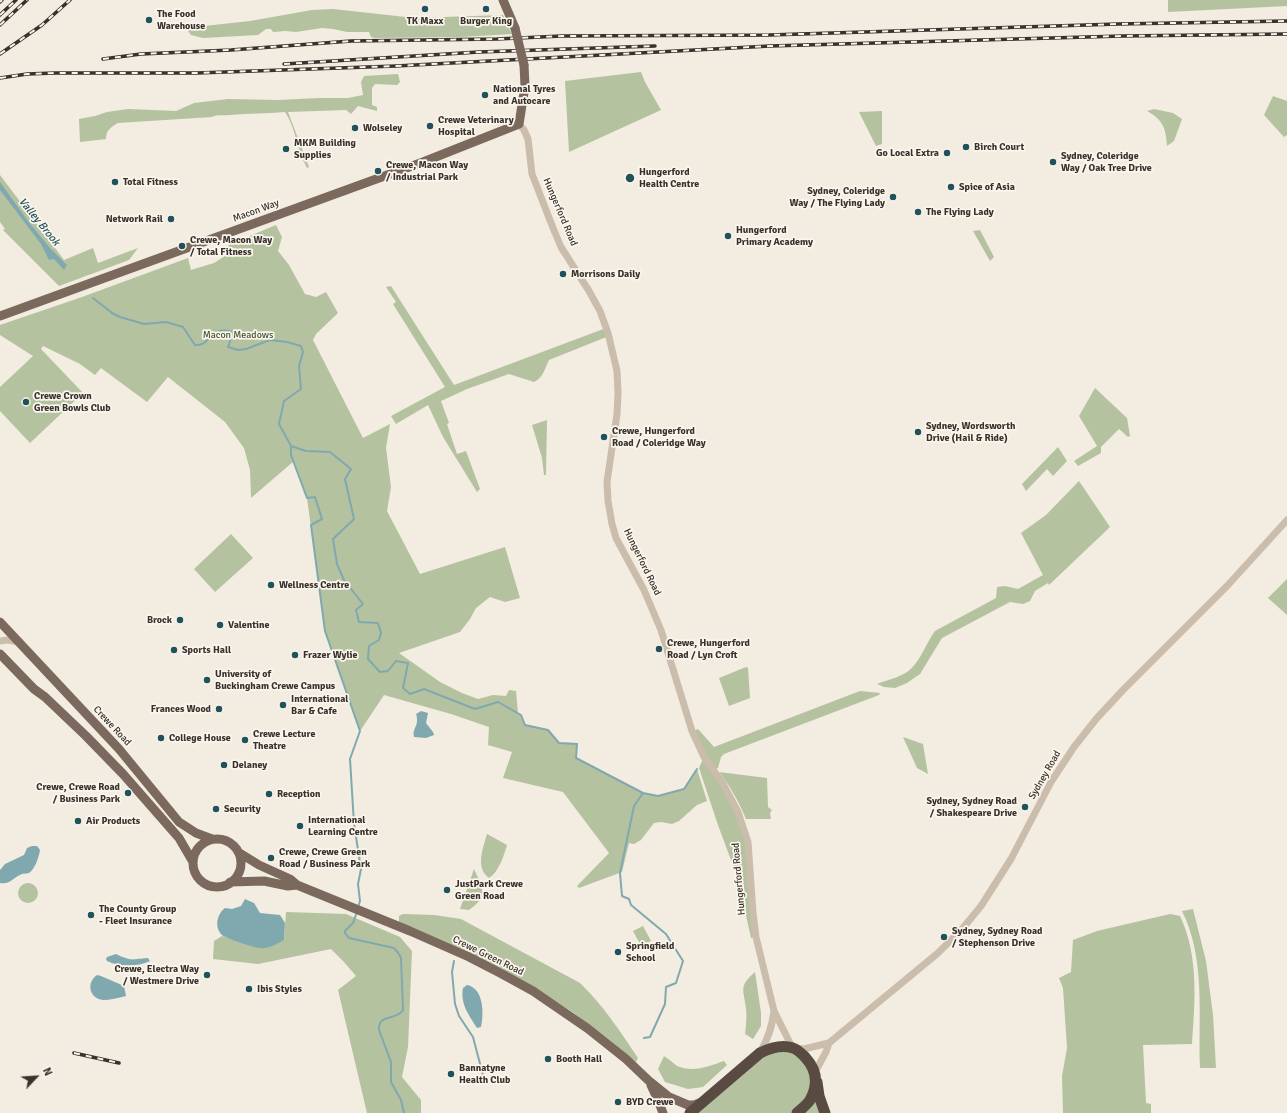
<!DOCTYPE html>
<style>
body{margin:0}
#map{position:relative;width:1287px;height:1113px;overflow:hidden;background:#f3ece0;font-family:Signika,sans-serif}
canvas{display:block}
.north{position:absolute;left:16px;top:1057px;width:40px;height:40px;-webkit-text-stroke:3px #faf5ed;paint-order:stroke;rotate:65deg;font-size:11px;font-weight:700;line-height:16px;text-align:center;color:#39312b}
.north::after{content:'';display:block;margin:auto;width:14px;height:18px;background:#39312b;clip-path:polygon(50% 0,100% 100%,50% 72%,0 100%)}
</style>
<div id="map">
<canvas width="1287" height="1113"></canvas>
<div class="north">N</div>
</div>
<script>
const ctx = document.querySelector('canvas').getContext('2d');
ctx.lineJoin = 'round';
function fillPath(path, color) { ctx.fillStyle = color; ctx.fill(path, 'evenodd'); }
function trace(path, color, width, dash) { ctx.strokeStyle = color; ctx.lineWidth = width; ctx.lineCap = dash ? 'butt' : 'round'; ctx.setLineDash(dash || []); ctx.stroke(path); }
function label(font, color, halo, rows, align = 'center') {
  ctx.font = font + ' Signika,sans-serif'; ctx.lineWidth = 3.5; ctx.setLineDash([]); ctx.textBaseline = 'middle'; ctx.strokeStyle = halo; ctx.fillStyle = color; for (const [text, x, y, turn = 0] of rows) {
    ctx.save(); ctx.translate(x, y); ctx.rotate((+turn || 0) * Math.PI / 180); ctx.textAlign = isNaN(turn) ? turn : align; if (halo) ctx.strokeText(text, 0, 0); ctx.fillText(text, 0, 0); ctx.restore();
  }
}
const green = new Path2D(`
 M1168 0H1287V6L1168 12Z
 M333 9 415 18 503 15 512 34 460 37 375 38 371 37 369 32H347L333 29 322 28 296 32 285 31 273 32 271 29H266L258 35 203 38 191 35 186 28 250 21 312 10Z
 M641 72 645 82 661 110 569 152 565 81Z
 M398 74 400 82 397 85 375 84 372 88V105L377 107V111L358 106 351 114 346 110 288 112 309 167 307 168C297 151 296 128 285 112 266 114 248 113 230 115 223 116 218 114 212 117L118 123C111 127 106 130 106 139L80 142 79 119 95 116 107 112 128 109 176 111 194 103 228 99 278 100 319 98H348L363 95 361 82 364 76Z
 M1273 96 1287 101V135L1284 137 1264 115Z
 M1154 109 1173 113 1182 119 1174 141 1167 146C1166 128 1163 120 1147 111Z
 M882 111V144L876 146 859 112Z
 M0 175 64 260 93 248 98 263 138 248 129 260 59 286 3 230 5 229 0 222Z
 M276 225 282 237 278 251 289 265 305 294 316 297 326 292 338 313 316 334 313 340 363 438 390 424 386 448 391 487 387 511 420 574 505 547 520 598 505 602 490 597 476 608 470 619 460 632 399 653 440 682 462 693 478 699 493 695 506 696 509 690 516 691 518 713 521 715 525 725 548 730 559 743 577 744V759L643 793 658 796 684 789 697 769 707 801 697 805 679 821 672 824 661 822 654 823 641 840 634 844 629 843 622 872 579 888 577 886 609 853 563 792 503 778 512 752 488 745 489 727 451 714 384 695 360 731 325 631 307 498 294 461 251 498 250 470 244 448 225 422 168 377 147 402 101 368 95 375 80 364 43 346 41 349 83 393 30 443 0 411V387L33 356 0 335V325L82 297 188 258 191 270 214 263 231 252 228 245Z
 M980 230 994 257 990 261 973 231Z
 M391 286 454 385 606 328 609 336 549 360C545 368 543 378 534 382L509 374 467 389 441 401 449 423 447 424 457 454 466 451 480 489 477 492 443 437 428 405 396 424 391 416 445 387 393 304 396 302 386 287Z
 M1095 388 1127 418 1130 436 1128 437 1119 429 1101 447V453L1078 466 1074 461 1097 446 1079 416Z
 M547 420 546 475H544L542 458 532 425Z
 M1058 447 1067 461 1053 476 1047 469 1026 491 1022 484Z
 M1079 481 1110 527 1049 585 1048 583 1035 591 1030 601 1023 604 1010 602 942 638 920 674 907 683 895 688 884 687 877 684C887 680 898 678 907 672 920 663 926 643 935 631L996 598 997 587 1005 586 1018 589 1043 575 1021 533 1046 515Z
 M231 534 253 558 215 592 194 569Z
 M1287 579V615L1268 598Z
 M746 667 748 668 750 698 729 706 719 678Z
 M860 691 880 693 879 695 724 754 721 757 718 768 714 770 722 782 748 842 756 937 751 938 738 879 718 825 699 768 704 757 693 731 698 729 714 747Z
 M903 737 923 744 928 774 917 768Z
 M719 772 767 778 768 807 772 810 770 813 771 819H746C739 802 730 786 719 772Z
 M487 834 507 845C504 855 499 872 489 878 475 868 483 848 487 834Z
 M474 869C483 888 489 896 469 910L460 909Z
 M18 893a10 10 0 1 1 20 0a10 10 0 1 1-20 0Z
 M1193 909 1206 961 1213 1015 1216 1068H1200C1198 1016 1206 959 1182 911Z
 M286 912 346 914 400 937 412 951 408 1047 402 1077 421 1100V1113H367L338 990 356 976 344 962 331 949 258 964 213 959 214 941 222 936 261 948 284 940Z
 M403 914 434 915 461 919 580 983C603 1005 620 1031 638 1058L636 1062 574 1013 531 985 399 922V916Z
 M1170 914 1180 916C1199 956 1195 1002 1192 1044L1143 1045 1146 1103 1151 1104V1113H1063L1062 1076 1067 1048 1063 988 1059 978 1071 972 1073 940 1097 931Z
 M643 926 651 941 641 946 633 931Z
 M755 972 761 1013V1026L753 1039 745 1034C746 1026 747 1017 746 1009 744 989 738 987 755 972Z
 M771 1048 803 1054 825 1113H689Z
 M664 1056C669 1059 673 1063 677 1066 693 1073 710 1066 724 1061L727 1065 703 1087 688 1089 665 1082 658 1069Z`);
const water = new Path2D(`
 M0 182 28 221 50 248 67 265 64 270 54 259 49 260 41 244 0 190Z
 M421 711 428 713 426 723 433 732 434 735 426 738 414 737C412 730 417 727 417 721 417 719 417 716 416 714Z
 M32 846H37L40 850C39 857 35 869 29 873 26 874 22 873 20 875 13 878 9 885 0 883V870L5 864 24 855 27 848Z
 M245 899 254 903 260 913 280 915 285 923 284 940C277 944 268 949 260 948 255 948 225 938 222 935 214 927 217 914 225 908L232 909 241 906Z
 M116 954C133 962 131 959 148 958L150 961C137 967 119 967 107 961L106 959 107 957Z
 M97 975 101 976 124 986 126 996C118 998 110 1000 103 1000 89 998 86 983 97 975Z
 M467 985C484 988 484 1014 481 1027L477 1028C469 1015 460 1004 463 988Z`);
const stream = new Path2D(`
 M93 298 112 313 120 317 144 324 166 322 183 327 195 345C210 347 212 324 232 332L231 339 228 347 238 350 246 349 270 340 287 342 301 346 303 352 299 366 301 389 284 401 279 424 291 446V455L307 498 315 497 322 519 311 525 325 631 360 731 350 759 354 824 361 869 358 884 360 901 358 907
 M291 446 306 451 330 452 351 469 345 479 354 519 333 539 337 564 344 580 363 604 356 610 359 622 378 623 381 633 379 640 369 646 368 659 380 672 388 671 396 661 408 663 403 688 410 694 424 689 475 709 498 702 521 715 525 725 548 730 559 743 577 744 576 758 643 793 658 796 684 789 697 769
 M643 793 634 806 620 873 622 896 629 899 631 905 666 934 683 961 676 983 666 987 665 1004 650 1037 644 1038
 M357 912 353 923 345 931V933L349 938 394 948 399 954 401 958 403 1010C395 1022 378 1013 379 1030L391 1062V1082L401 1100 404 1113
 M454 961 452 972 455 1004 459 1016 473 1037 484 1079`);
const minor = new Path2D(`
 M519 124 524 130 528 139 532 174 553 228 561 247 589 291 600 311 608 333 617 371 618 393 617 414 607 482 608 501 612 524 616 538 644 590 661 630 692 731 704 757 722 782 738 812 748 842 753 913 756 937 774 1011 792 1047
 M0 641 7 640 20 642
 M795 1048 804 1049 829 1043 938 953 963 928 981 906 1011 859 1051 782 1074 747 1097 718 1123 690 1228 585 1287 520
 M760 1052C769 1038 772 1026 774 1011
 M815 1072 826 1052 829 1043`);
const major = new Path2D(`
 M503 0 515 28
 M0 316 423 162 519 124 525 86 524 65
 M0 622 119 749 179 822 196 833 212 839
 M0 654 34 689 45 697 86 736 123 774 179 838 193 862
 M193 863a24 24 0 1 1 48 0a24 24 0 1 1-48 0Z
 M238 852 259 865 290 879 297 885 410 931 469 957 502 974 533 991 587 1028 626 1059 648 1080 669 1097 688 1105H694L702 1102
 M230 882 264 881 288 886 297 885
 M651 1085 658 1100 663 1113`);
const highway = new Path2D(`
 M817 1082 819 1096 825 1113
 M690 1113 760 1053C770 1048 781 1044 793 1048 797 1049 802 1054 805 1057 817 1070 819 1084 810 1100 807 1105 801 1109 797 1113`);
const rail = new Path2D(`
 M0 2 2 0
 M0 15 16 0
 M0 25 27 0
 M0 54 42 25 70 0
 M103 59 141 54 231 50 351 41 497 39 562 36 769 35 1118 24 1287 21
 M284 64 479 52 655 46
 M0 78 27 74 55 73H197L396 66 770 46 1122 36 1287 34
 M74 1053 119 1063`);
const majorBridge = new Path2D(`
 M515 28 524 65`);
const markers = [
 [425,9,4,"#21525a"],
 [486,9,4,"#21525a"],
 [149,20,4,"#21525a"],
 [485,95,4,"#21525a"],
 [430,126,4,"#21525a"],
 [355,128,4,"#21525a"],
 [966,147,4,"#21525a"],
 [286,149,4,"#21525a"],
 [947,153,4,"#21525a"],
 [1053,162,4,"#21525a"],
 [378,171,4,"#21525a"],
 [630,178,5,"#21525a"],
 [115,182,4,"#21525a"],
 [951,187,4,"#21525a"],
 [893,197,4,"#21525a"],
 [918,212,4,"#21525a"],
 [171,219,4,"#21525a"],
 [728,236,4,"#21525a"],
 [182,246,4,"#21525a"],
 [563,274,4,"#21525a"],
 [26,402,4,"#21525a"],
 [918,432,4,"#21525a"],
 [604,437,4,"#21525a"],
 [271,585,4,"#21525a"],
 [180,620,4,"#21525a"],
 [220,625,4,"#21525a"],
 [659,649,4,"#21525a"],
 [174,650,4,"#21525a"],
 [295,655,4,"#21525a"],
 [207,680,4,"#21525a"],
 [283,705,4,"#21525a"],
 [219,709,4,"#21525a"],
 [161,738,4,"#21525a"],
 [245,740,4,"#21525a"],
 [224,765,4,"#21525a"],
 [128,793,4,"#21525a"],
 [269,794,4,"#21525a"],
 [1025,807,4,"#21525a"],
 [216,809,4,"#21525a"],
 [78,821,4,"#21525a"],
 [300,826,4,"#21525a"],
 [271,858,4,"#21525a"],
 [447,890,4,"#21525a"],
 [91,915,4,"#21525a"],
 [944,937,4,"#21525a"],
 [618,952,4,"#21525a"],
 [207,975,4,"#21525a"],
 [249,989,4,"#21525a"],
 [548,1059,4,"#21525a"],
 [451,1074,4,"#21525a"],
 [618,1102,4,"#21525a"]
];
const poiNames = [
 ["The Food",157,14],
 ["Warehouse",157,26],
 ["TK Maxx",425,21,"center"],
 ["Burger King",486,21,"center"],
 ["National Tyres",493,89],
 ["and Autocare",493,101],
 ["Crewe Veterinary",438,120],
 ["Hospital",438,132],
 ["Wolseley",363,128],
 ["MKM Building",294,143],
 ["Supplies",294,155],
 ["Birch Court",974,147],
 ["Go Local Extra",939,153,"right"],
 ["Sydney, Coleridge",1061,156],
 ["Way / Oak Tree Drive",1061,168],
 ["Crewe, Macon Way",386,165],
 ["/ Industrial Park",386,177],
 ["Hungerford",639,172],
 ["Health Centre",639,184],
 ["Total Fitness",123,182],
 ["Spice of Asia",959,187],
 ["Sydney, Coleridge",885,191,"right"],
 ["Way / The Flying Lady",885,203,"right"],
 ["The Flying Lady",926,212],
 ["Network Rail",163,219,"right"],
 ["Hungerford",736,230],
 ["Primary Academy",736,242],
 ["Crewe, Macon Way",190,240],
 ["/ Total Fitness",190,252],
 ["Morrisons Daily",571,274],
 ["Crewe Crown",34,396],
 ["Green Bowls Club",34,408],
 ["Sydney, Wordsworth",926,426],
 ["Drive (Hail & Ride)",926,438],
 ["Crewe, Hungerford",612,431],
 ["Road / Coleridge Way",612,443],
 ["Wellness Centre",279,585],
 ["Brock",172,620,"right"],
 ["Valentine",228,625],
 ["Crewe, Hungerford",667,643],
 ["Road / Lyn Croft",667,655],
 ["Sports Hall",182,650],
 ["Frazer Wylie",303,655],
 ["University of",215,674],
 ["Buckingham Crewe Campus",215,686],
 ["International",291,699],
 ["Bar & Cafe",291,711],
 ["Frances Wood",211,709,"right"],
 ["Crewe Lecture",253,734],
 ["Theatre",253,746],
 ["College House",169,738],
 ["Delaney",232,765],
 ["Crewe, Crewe Road",120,787,"right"],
 ["/ Business Park",120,799,"right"],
 ["Reception",277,794],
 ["Sydney, Sydney Road",1017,801,"right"],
 ["/ Shakespeare Drive",1017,813,"right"],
 ["Security",224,809],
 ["International",308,820],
 ["Learning Centre",308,832],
 ["Air Products",86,821],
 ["Crewe, Crewe Green",279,852],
 ["Road / Business Park",279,864],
 ["JustPark Crewe",455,884],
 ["Green Road",455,896],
 ["The County Group",99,909],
 ["- Fleet Insurance",99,921],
 ["Sydney, Sydney Road",952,931],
 ["/ Stephenson Drive",952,943],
 ["Springfield",626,946],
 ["School",626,958],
 ["Crewe, Electra Way",199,969,"right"],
 ["/ Westmere Drive",199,981,"right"],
 ["Ibis Styles",257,989],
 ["Booth Hall",556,1059],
 ["Bannatyne",459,1068],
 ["Health Club",459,1080],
 ["BYD Crewe",626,1102]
];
const streetNames = [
 ["Macon Way",256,211,-20],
 ["Hungerford Road",560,212,67],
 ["Hungerford Road",642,562,64],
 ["Crewe Road",112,726,47],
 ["Sydney Road",1045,775,-60],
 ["Hungerford Road",739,879,-95],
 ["Crewe Green Road",488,956,26]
];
const parkNames = [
 ["Macon Meadows",238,335]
];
const waterNames = [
 ["Valley Brook",39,222,51]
];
fillPath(green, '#b4c2a0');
fillPath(water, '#80a9af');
trace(stream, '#80a9af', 2);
trace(minor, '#cbbdac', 7);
trace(major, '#7b695d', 9);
trace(highway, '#5a4b42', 11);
trace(rail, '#39312b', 3.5);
trace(rail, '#faf5ed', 2, [6]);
trace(majorBridge, '#7b695d', 9);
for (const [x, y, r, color] of markers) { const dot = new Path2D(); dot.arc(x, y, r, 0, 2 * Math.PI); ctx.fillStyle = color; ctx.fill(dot); trace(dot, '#faf5ed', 1.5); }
label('bold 10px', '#39312b', '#faf5ed', poiNames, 'left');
label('10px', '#39312b', '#faf5ed', streetNames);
label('10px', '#45572f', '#faf5ed', parkNames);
label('italic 11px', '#21525a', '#faf5ed', waterNames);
</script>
